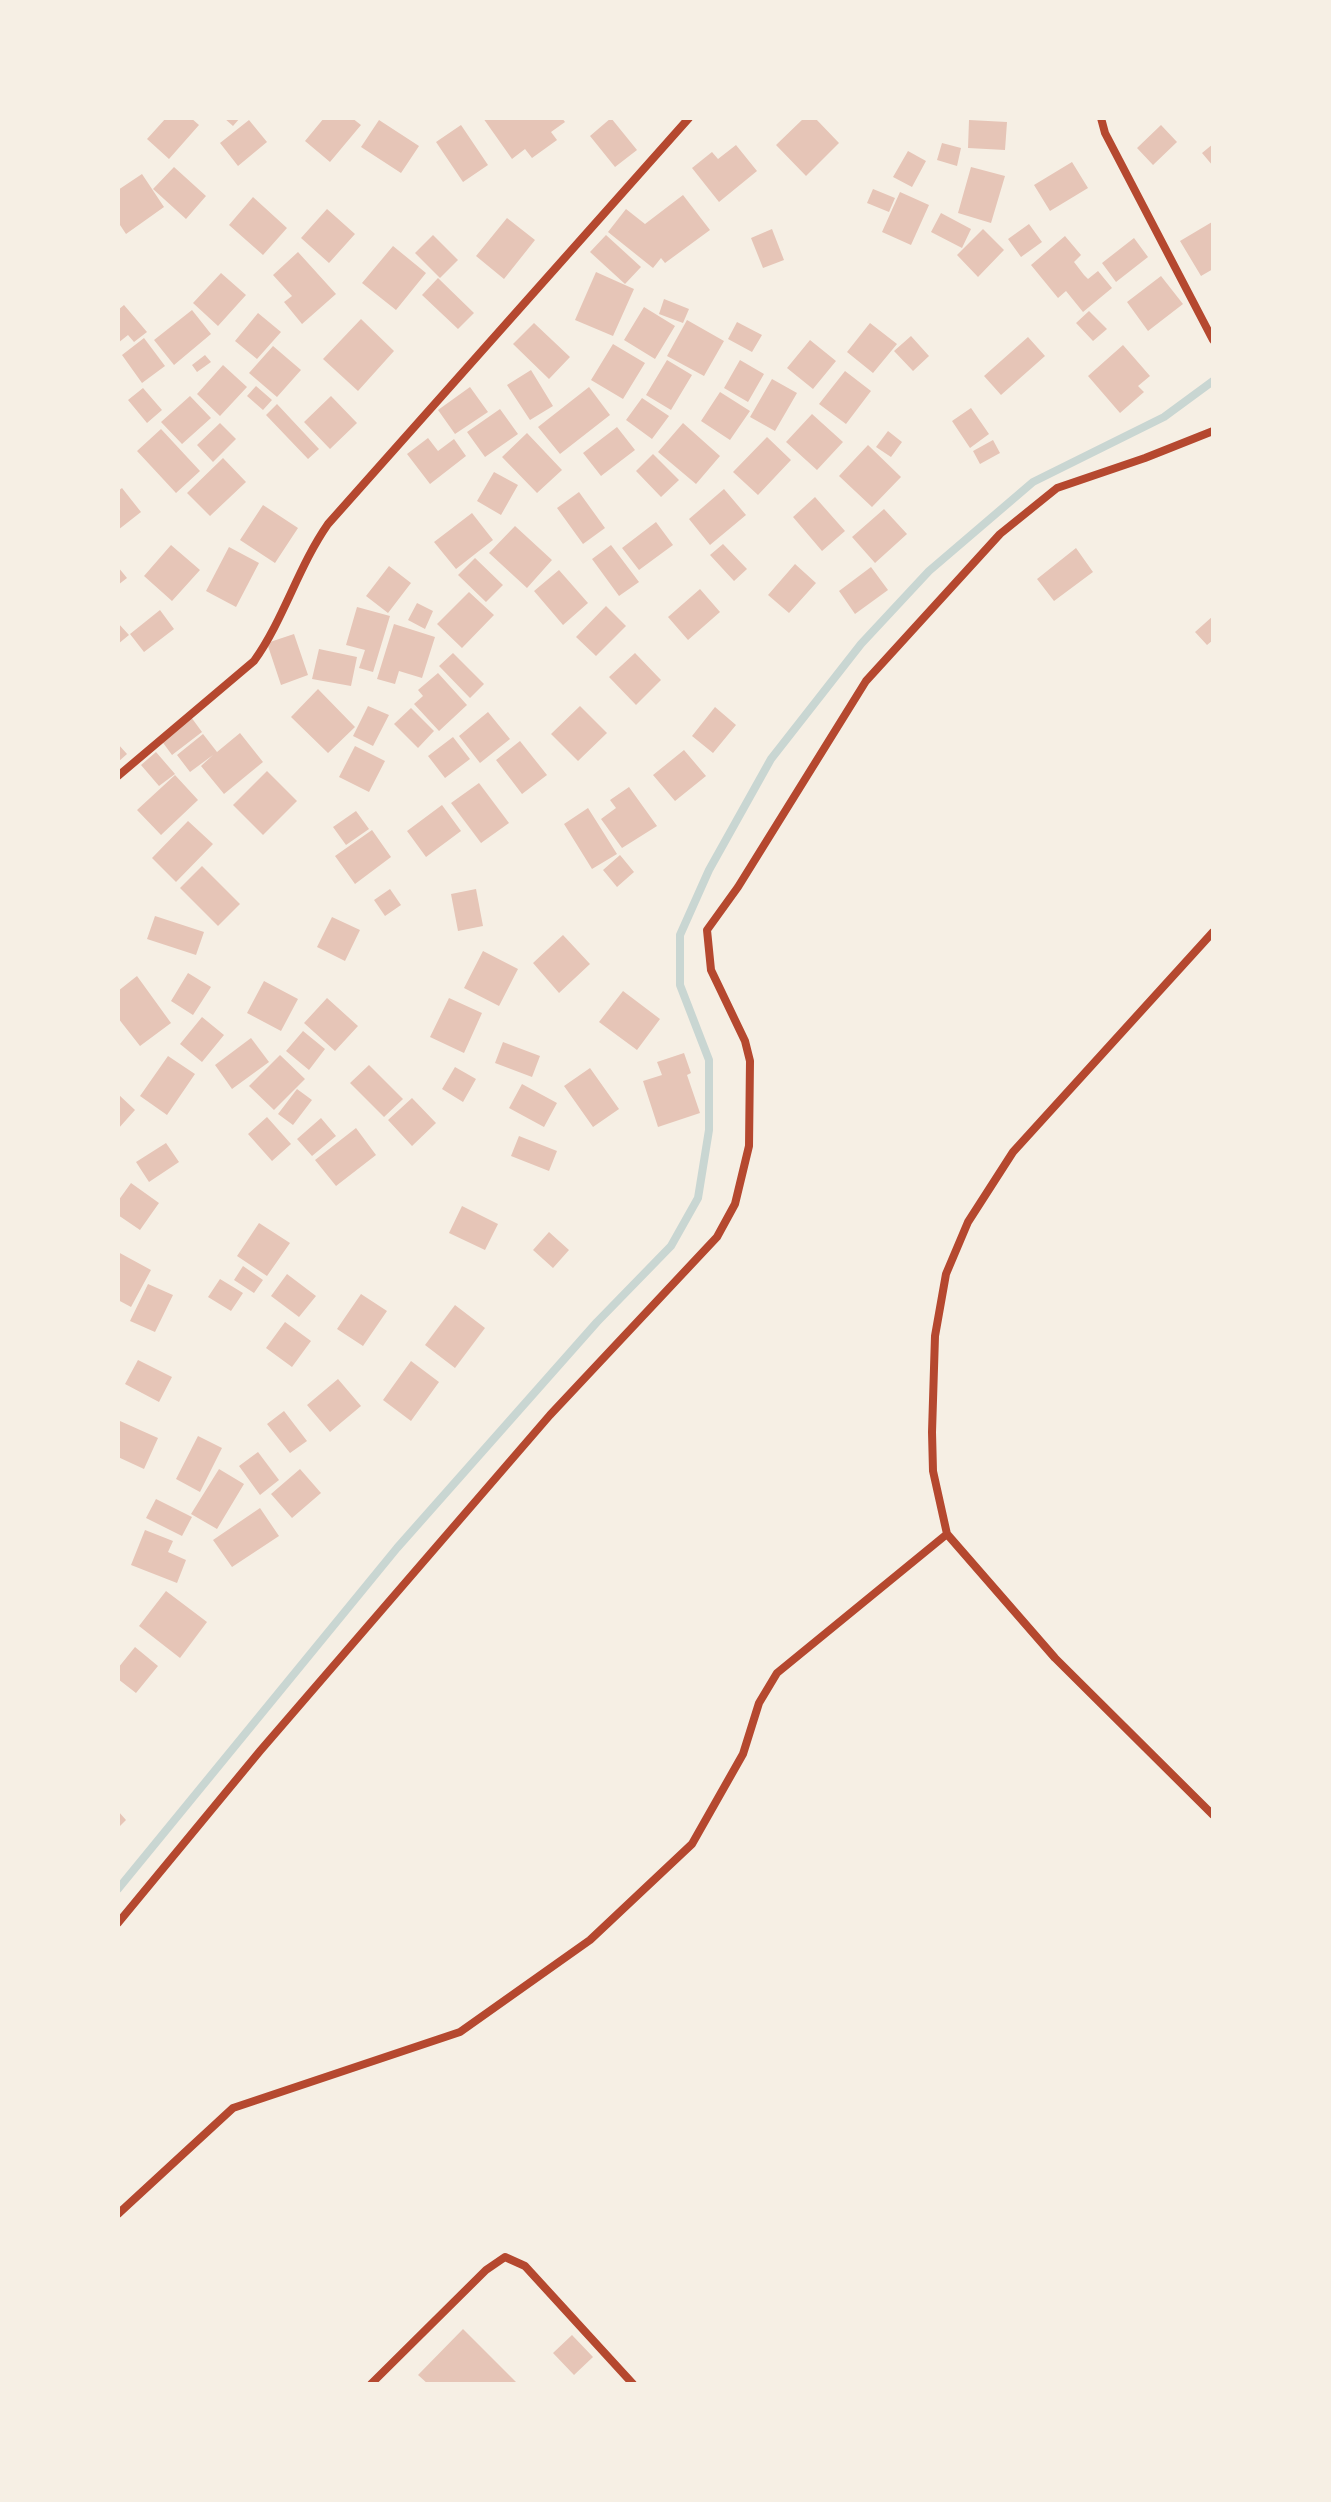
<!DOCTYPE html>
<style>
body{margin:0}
#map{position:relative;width:1331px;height:2502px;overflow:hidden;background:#f6efe4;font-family:"Fira Sans Condensed",sans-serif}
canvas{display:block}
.frame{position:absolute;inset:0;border:120px solid #f6efe4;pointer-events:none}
</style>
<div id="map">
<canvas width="1331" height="2502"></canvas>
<div class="frame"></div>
</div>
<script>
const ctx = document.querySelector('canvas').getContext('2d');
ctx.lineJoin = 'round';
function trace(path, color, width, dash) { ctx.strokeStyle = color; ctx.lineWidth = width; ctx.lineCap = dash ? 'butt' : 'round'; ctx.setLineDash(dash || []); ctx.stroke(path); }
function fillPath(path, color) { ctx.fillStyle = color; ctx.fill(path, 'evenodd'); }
const stream = new Path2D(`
 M118 1889 397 1548 597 1322 671 1246 698 1198 709 1130V1060L680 985V935L709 870 771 759 861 644 929 571 1033 482 1164 417 1213 381`);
const building = new Path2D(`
 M166 118H191L199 125 169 159 147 139Z
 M224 118H240L233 126Z
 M324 118H352L361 125 330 162 305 141Z
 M483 118H562L565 122 551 132 557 140 532 158 525 149 512 159Z
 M611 118 637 150 615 167 590 136Z
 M804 118H815L839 143 806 176 776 145Z
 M249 120 267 142 238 166 220 143Z
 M379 120 419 146 401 173 361 147Z
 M969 120 1007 122 1005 150 968 148Z
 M461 125 488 165 463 182 436 142Z
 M1161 125 1177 142 1153 165 1137 148Z
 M942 143 961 148 957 166 937 160Z
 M1213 144V166L1202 153Z
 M736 145 757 171 719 202 692 168 712 152 718 159Z
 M908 151 926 161 912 187 893 177Z
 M1072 162 1088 188 1050 211 1034 185Z
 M174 167 206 196 186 219 153 189Z
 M971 167 1005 176 991 223 958 213Z
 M142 174 164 207 126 234 118 222V190Z
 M873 189 895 198 889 212 867 203Z
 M900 192 929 205 911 245 882 232Z
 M683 195 710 230 665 263 661 258 653 268 608 232 626 209 645 224Z
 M253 197 287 228 263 255 229 225Z
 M327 209 355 234 329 263 301 238Z
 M941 213 971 229 962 248 931 232Z
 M507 218 535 240 504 279 476 256Z
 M1212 222 1213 269 1201 276 1180 241Z
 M1029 224 1042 242 1021 257 1008 239Z
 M772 229 784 260 763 268 751 238Z
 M983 229 1004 250 978 277 957 255Z
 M433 235 458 260 440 278 415 253Z
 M606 235 641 267 625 284 590 252Z
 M1065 236 1081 255 1074 262 1084 275 1088 279 1098 271 1112 288 1083 312 1066 291 1058 298 1031 265Z
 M1134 238 1148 257 1116 282 1102 263Z
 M393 246 426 273 396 310 362 283Z
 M298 252 336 294 302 324 284 302 292 296 273 275Z
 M596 272 634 289 613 336 575 320Z
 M221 273 246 295 218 326 193 303Z
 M1161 276 1183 304 1148 331 1127 302Z
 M438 278 474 313 458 329 422 295Z
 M664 299 689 309 683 323 659 314Z
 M124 305 147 332 134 342 128 335 118 343V310Z
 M644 307 675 326 655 359 624 340Z
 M192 310 211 334 174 365 154 340Z
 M1089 311 1107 329 1093 341 1076 323Z
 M258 313 281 332 257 359 235 341Z
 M361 319 394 351 358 391 323 359Z
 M687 320 724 341 704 376 667 356Z
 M737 322 762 335 752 352 728 339Z
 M534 323 570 357 549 379 513 344Z
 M870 323 897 344 873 373 847 352Z
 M911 336 929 356 913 371 894 351Z
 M1028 337 1045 356 1001 395 984 376Z
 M144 338 165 366 142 383 122 355Z
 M810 340 836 361 813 389 787 368Z
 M613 344 645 363 623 399 591 380Z
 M1123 345 1150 376 1138 386 1144 392 1120 413 1088 376Z
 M273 346 301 370 277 397 249 373Z
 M205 355 211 362 197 372 192 365Z
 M667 360 692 375 671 410 646 395Z
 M740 360 764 374 748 402 724 388Z
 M223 365 247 387 220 416 197 394Z
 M531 370 553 406 530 420 507 385Z
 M845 371 871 391 846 424 819 404Z
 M772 379 797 393 775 431 750 417Z
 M256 386 272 400 263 410 247 396Z
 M470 387 488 412 455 434 438 410Z
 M589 387 610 415 560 454 538 427Z
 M143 388 162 410 147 423 128 400Z
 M720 392 750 411 730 440 701 421Z
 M190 396 211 418 182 444 161 422Z
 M331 396 357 423 330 449 304 422Z
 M642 398 669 416 652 439 626 420Z
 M277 404 319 449 308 459 266 415Z
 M971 408 989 434 970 448 952 421Z
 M500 409 518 434 485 457 467 432Z
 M812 414 843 442 817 470 786 442Z
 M220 423 236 439 213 462 197 445Z
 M683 423 720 456 696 484 658 452Z
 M617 427 635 450 601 476 583 453Z
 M161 429 200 471 176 493 137 451Z
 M888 431 902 442 891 457 876 447Z
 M527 433 562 470 537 493 502 457Z
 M767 437 791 460 758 495 733 472Z
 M428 438 438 451 454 439 466 456 430 484 407 454Z
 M993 440 1000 453 980 464 973 451Z
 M868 445 901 477 872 507 839 476Z
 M653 454 679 480 661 497 636 471Z
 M223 458 246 482 210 516 187 493Z
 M494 472 518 485 501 515 477 501Z
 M122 488 141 512 118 530V491Z
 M724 489 746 515 710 545 689 519Z
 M579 492 605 528 583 544 557 508Z
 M815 497 845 531 822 551 793 517Z
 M263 505 298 528 275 563 240 540Z
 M884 509 907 534 875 563 852 537Z
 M472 513 493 540 456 569 434 542Z
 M656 522 673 545 639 570 622 548Z
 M515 526 552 560 527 588 489 553Z
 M723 544 747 569 734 581 710 555Z
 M171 545 200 570 172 601 144 576Z
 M611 545 639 582 619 596 592 559Z
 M229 547 259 563 236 607 206 591Z
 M1076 548 1093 572 1054 601 1037 579Z
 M475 558 503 585 486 602 458 575Z
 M795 564 816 583 789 613 768 595Z
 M389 566 411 583 388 613 366 596Z
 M118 567 127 578 118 585Z
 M871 567 888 590 855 614 839 591Z
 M559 570 588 603 563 625 534 591Z
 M700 589 720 612 688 640 668 617Z
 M469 592 494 615 462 648 437 624Z
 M417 603 433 611 425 629 408 620Z
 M606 606 626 626 596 656 576 637Z
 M357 607 390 616 373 672 359 668 365 650 346 645Z
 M160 610 174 629 144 652 130 634Z
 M1213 616V640L1207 645 1195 632Z
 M118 623 129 635 118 644Z
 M394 624 435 637 422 678 399 671 395 684 377 679Z
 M294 634 308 675 281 685 267 643Z
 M319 649 357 657 351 686 312 679Z
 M453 653 484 684 470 698 439 666Z
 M635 653 661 680 636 705 609 677Z
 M438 673 467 705 439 731 414 704 423 696 418 690Z
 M318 689 355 727 328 753 291 717Z
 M368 706 389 715 373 746 353 736Z
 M580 706 607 733 578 761 551 734Z
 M715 707 736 725 713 753 692 736Z
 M411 708 434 731 418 748 394 724Z
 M488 712 510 739 480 763 459 736Z
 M191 717 202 732 172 755 161 740Z
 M240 733 263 762 224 794 201 766 213 755 190 772 177 755 203 734 217 752Z
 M453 737 470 759 445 778 428 756Z
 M520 741 547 775 522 794 496 760Z
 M118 744 127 754 118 762Z
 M355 746 385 761 369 792 339 777Z
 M684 750 706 776 675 801 653 775Z
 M156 752 175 774 159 786 141 765Z
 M267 771 297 801 263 835 233 805Z
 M175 775 198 800 161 835 137 810Z
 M479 783 509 823 481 843 451 803Z
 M629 787 657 826 622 848 601 819 616 808 610 800Z
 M442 805 461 831 426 857 407 831Z
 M588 808 617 854 592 869 564 824Z
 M356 811 369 829 346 845 333 827Z
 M188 821 213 844 176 882 152 858Z
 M372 830 391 857 355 884 335 856Z
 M620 855 634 872 617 887 603 870Z
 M202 866 240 904 218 926 180 888Z
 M390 889 401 905 385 916 374 900Z
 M476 889 483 926 458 931 451 894Z
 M155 916 204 932 196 955 147 939Z
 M332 917 360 930 345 961 317 947Z
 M563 935 590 964 559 993 533 963Z
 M483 951 518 969 499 1006 464 988Z
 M188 973 211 987 193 1015 171 1001Z
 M137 976 171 1023 140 1046 118 1018V991Z
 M264 981 298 999 281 1031 247 1013Z
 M623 991 660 1019 637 1050 599 1022Z
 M327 998 358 1026 335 1051 304 1023Z
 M449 998 482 1013 464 1053 430 1037Z
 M202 1017 224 1035 202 1062 180 1044Z
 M303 1031 325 1049 309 1070 286 1051Z
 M251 1038 269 1062 232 1089 215 1065Z
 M503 1042 540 1056 532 1077 495 1063Z
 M684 1053 691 1073 687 1075 700 1113 658 1127 643 1081 662 1075 657 1062Z
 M280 1055 305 1079 274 1110 249 1086Z
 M168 1056 195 1074 167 1115 140 1096Z
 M369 1065 403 1099 384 1117 350 1083Z
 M455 1067 476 1079 463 1102 442 1089Z
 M590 1068 619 1109 593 1127 564 1086Z
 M522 1084 557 1103 544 1127 509 1108Z
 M297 1089 312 1100 293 1125 278 1114Z
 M118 1094 135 1110 118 1129Z
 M412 1098 436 1123 412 1146 388 1120Z
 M267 1117 291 1144 272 1161 248 1134Z
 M321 1118 336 1136 312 1156 297 1139Z
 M356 1128 376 1155 336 1186 315 1160Z
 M519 1136 557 1151 549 1171 511 1156Z
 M166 1143 179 1162 149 1182 136 1162Z
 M131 1183 159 1203 140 1230 118 1215V1201Z
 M462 1206 498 1224 485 1250 449 1233Z
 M259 1223 290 1243 267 1276 237 1256Z
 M549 1232 569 1250 553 1268 533 1250Z
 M118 1252 151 1270 131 1307 118 1300Z
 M243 1266 263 1280 254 1293 234 1280Z
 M287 1274 316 1296 299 1317 271 1296Z
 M220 1279 243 1293 231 1311 208 1297Z
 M148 1284 173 1295 155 1332 130 1321Z
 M361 1294 387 1311 363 1346 337 1329Z
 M455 1305 485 1328 455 1368 425 1345Z
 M285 1322 311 1341 292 1367 266 1348Z
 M138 1360 172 1377 159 1402 125 1384Z
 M411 1361 439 1382 411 1421 383 1400Z
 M338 1379 361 1406 330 1432 307 1405Z
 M284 1411 307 1441 290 1453 267 1424Z
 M120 1421 158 1438 144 1469 118 1457Z
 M198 1436 222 1448 200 1492 176 1479Z
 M258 1452 279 1480 260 1495 239 1466Z
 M219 1469 244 1484 217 1529 191 1514Z
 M300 1469 321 1493 292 1518 271 1494Z
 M156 1499 192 1517 182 1536 146 1518Z
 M260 1508 279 1536 232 1567 213 1540Z
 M145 1530 173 1541 168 1552 186 1560 177 1583 131 1565Z
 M166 1591 207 1622 180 1658 139 1626Z
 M135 1647 158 1666 136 1693 118 1679V1668Z
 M118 1811 126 1820 118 1828Z
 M463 2329 518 2384H428L418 2375Z
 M572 2335 593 2357 574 2375 553 2353Z`);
const minor = new Path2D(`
 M1101 118 1105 133 1213 340
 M118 776 254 661C284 619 298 567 328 524L689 118
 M1213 932 1013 1152 968 1222 946 1274 935 1336 932 1432 933 1471 947 1534 1055 1658 1213 1815
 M118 1923 260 1751 550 1415 717 1237 735 1204 749 1146 750 1061 745 1041 711 970 707 930 738 887 866 681 1000 534 1057 488 1145 458 1213 431
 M118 2214 233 2108 460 2032 590 1940 692 1844 743 1754 759 1703 777 1673 947 1534
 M371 2384 486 2270 505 2257 525 2266 633 2384`);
trace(stream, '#c9d6d2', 8);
fillPath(building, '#e6c5b7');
trace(minor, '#b5482f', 8);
</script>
